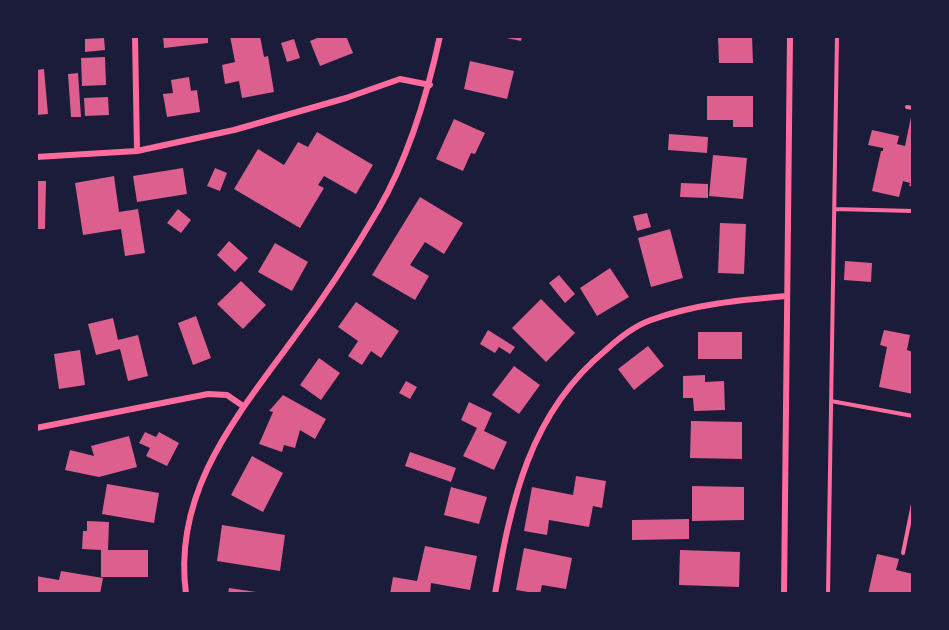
<!DOCTYPE html>
<style>
body{margin:0}
#map{position:relative;width:949px;height:630px;overflow:hidden;background:#1b1b3a;font-family:"Roboto Serif",serif}
canvas{display:block}
.frame{position:absolute;inset:0;border:38px solid #1b1b3a;pointer-events:none}
</style>
<div id="map">
<canvas width="949" height="630"></canvas>
<div class="frame"></div>
</div>
<script>
const ctx = document.querySelector('canvas').getContext('2d');
ctx.lineJoin = 'round';
function fillPath(path, color) { ctx.fillStyle = color; ctx.fill(path, 'evenodd'); }
function trace(path, color, width, dash) { ctx.strokeStyle = color; ctx.lineWidth = width; ctx.lineCap = dash ? 'butt' : 'round'; ctx.setLineDash(dash || []); ctx.stroke(path); }
const building = new Path2D(`
 M163 36H208V43L164 48Z
 M230 36H260L264 57 268 56 274 92 242 98 239 81 225 84 222 65 235 62Z
 M322 36H346L353 53 320 66 310 41Z
 M497 36H522L521 41Z
 M718 36H752L753 63H719Z
 M104 38 105 50 85 52V39Z
 M294 39 300 58 287 62 281 43Z
 M105 57 106 85 82 86 81 58Z
 M470 61 514 71 507 99 464 89Z
 M44 69 48 114 36 115V70Z
 M78 73 81 117H71L68 74Z
 M189 77 191 91 197 90 200 112 167 117 163 94 173 93 171 80Z
 M707 96H753V127H733V120H707Z
 M108 97 109 115 85 116 84 98Z
 M912 112 913 187 909 186 910 183 903 181 899 197 872 191 881 151H883V148L868 145 872 130 899 136 897 144 905 146Z
 M454 119 485 133 475 154 471 153 463 171 436 159Z
 M317 132 373 165 356 194 324 176 318 185 324 188 300 228 234 189 258 149 284 165 298 142 308 147Z
 M669 134 708 137 707 153 668 150Z
 M713 155 747 158 743 199 709 196Z
 M183 168 187 194 137 202 133 176Z
 M215 168 227 173 220 191 207 186Z
 M114 176 119 212 138 209 145 253 125 256 121 229 83 235 75 183Z
 M36 181H46L45 229H36Z
 M681 183 708 184V198L680 197Z
 M420 197 463 223 444 254 425 242 410 265 429 276 415 300 372 275Z
 M178 209 191 220 181 233 167 223Z
 M647 213 651 227 637 231 633 216Z
 M720 223 746 224 744 274 718 273Z
 M670 229 683 278 651 287 638 238Z
 M229 241 248 258 235 272 217 255Z
 M275 243 308 262 292 291 258 272Z
 M845 261 872 263 871 282 844 280Z
 M610 268 629 297 597 316 580 288Z
 M559 275 575 294 565 303 549 283Z
 M241 281 266 305 243 329 217 304Z
 M541 299 575 333 546 362 512 328Z
 M356 302 399 331 381 358 371 351 362 365 348 356 358 341 338 327Z
 M196 316 211 358 193 365 178 323Z
 M113 318 118 340 138 335 148 376 128 381 120 349 96 355 88 324Z
 M488 330 515 347 510 354 499 347 495 353 480 344Z
 M884 330 910 335 907 350 913 352V394L879 387 887 347 880 345Z
 M698 332H742V359H698Z
 M648 346 664 366 634 390 618 369Z
 M80 350 85 385 59 389 54 354Z
 M319 358 340 373 321 400 300 385Z
 M514 366 540 385 519 414 492 395Z
 M705 375V382L724 381 725 410 694 411 693 398H683V376Z
 M406 381 417 387 410 399 399 393Z
 M283 395 326 419 315 439 300 430 295 448 284 445 282 452 259 444 273 412 269 411Z
 M469 402 492 413 484 431 507 442 494 470 463 456 477 428 461 420Z
 M691 421 742 422V459L690 458Z
 M145 432 156 437 159 432 179 443 167 466 146 456 150 448 139 443Z
 M129 436 137 467 99 477 65 470 70 450 94 456 91 446Z
 M410 452 456 468 451 482 405 466Z
 M252 456 283 473 263 512 231 495Z
 M576 476 606 481 602 508 593 506 589 527 549 520 547 535 524 531 532 487 573 495Z
 M107 484 159 493 154 523 102 514Z
 M692 486 744 487V520L692 521Z
 M451 487 487 497 479 524 444 515Z
 M689 519V539L632 540V520Z
 M87 521 109 522 108 550H148V577H101V550L82 549 83 531H87Z
 M222 525 285 535 280 571 217 561Z
 M425 546 477 556 470 590 431 583 430 594H390L393 577 417 581Z
 M524 548 572 558 566 589 542 585 540 594 516 590Z
 M680 550 740 552 739 587 679 585Z
 M877 554 899 559 896 570 913 574V594H868Z
 M61 571 103 578 100 594H36V576L59 580Z
 M229 588 263 593V594H228Z`);
const path = new Path2D(`
 M907 107 913 108
 M835 209 913 211
 M831 401 913 416
 M903 553 913 504
 M828 594 837 36`);
const minor = new Path2D(`
 M135 36 137 151
 M36 157 137 151 234 130 346 98 400 79 430 85
 M36 428 208 394 227 395 243 406
 M186 594C172 489 239 414 296 335 326 295 353 253 378 210 409 157 427 96 440 36
 M495 594C511 502 529 413 606 350 619 338 634 326 651 320 695 304 740 300 786 296
 M784 594 790 36`);
fillPath(building, '#dd5f8e');
trace(path, '#ff6b9d', 4);
trace(minor, '#ff6b9d', 6);
</script>
